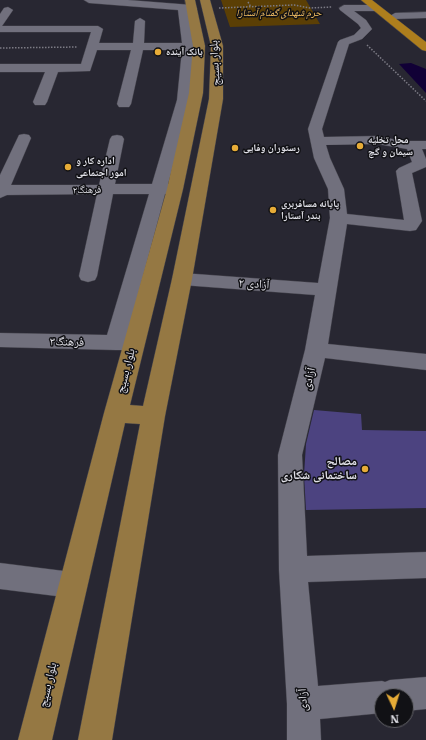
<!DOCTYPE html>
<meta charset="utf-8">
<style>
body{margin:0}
#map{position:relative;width:426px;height:740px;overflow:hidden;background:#282732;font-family:"IBM Plex Serif",serif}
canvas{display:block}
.north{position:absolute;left:374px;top:688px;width:40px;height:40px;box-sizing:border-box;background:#111115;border:1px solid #65656a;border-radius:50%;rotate:176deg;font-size:11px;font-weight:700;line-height:16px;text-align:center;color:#e2e2e9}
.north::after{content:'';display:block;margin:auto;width:14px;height:18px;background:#e7ac37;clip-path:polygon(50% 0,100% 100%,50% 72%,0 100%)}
</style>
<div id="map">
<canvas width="426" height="740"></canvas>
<div class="north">N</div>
</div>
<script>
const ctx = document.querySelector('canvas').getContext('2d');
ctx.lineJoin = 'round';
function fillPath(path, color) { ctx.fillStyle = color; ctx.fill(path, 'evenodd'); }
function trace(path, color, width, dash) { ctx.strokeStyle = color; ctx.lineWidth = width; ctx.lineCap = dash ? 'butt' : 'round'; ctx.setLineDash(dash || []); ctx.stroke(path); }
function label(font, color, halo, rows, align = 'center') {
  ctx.font = font + ' "IBM Plex Serif","Noto Naskh Arabic",serif'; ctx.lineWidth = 3; ctx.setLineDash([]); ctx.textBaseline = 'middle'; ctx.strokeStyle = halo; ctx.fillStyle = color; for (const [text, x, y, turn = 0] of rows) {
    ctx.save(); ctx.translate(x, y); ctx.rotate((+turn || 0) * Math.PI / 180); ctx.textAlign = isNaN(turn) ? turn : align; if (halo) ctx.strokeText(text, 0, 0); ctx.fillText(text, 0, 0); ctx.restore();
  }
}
const green = new Path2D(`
 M221 0H306L320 24 230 27Z`);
const water = new Path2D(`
 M411 63 426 69V93L399 64Z`);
const building = new Path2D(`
 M314 410 361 414 362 430 426 431V508L306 510 304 475 306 444Z`);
const path = new Path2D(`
 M248 2 251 7
 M219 8 294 5 310 8 332 7
 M367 45 426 101
 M0 48 78 47`);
const minor = new Path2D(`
 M84 0H128L192 5 197 8 196 10 189 11 193 43 203 44 205 46 203 48 194 49 191 100 168 184 177 186 179 189 177 192 165 194 127 336 137 338 141 343 137 348 130 350H115L0 347V333L107 335 149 194H113L97 276 95 280 88 282 81 280 79 276 97 194 7 195 0 198V175L19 135 24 134 29 135 31 138 11 185H99L110 139 112 136 117 135 122 136 124 139 115 184H152L177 100 182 50H143L131 104 129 107H119L117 104 131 50H97L90 71 58 72 47 102 45 105H35L33 102 45 72H0V64H81L91 32H0V14L4 8 8 7 13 10 2 26H98L103 29 99 43H133L135 21 140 18 145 21 144 43H182L178 10 89 3Z
 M344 5H376L381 8 376 11H354L366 20 372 29 362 39 349 44 322 129 324 137 377 136 402 141H426V149H422L426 159V167L412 173 422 221 416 230 410 231 347 224 328 344 426 354V370L325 358 302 455 307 556 426 552V578L308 582 318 686 382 681 385 682 390 680 426 677V709L406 711V696H382V713L320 719 321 740H287V704L279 570 278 455 305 350 315 295 182 285 175 283 172 279 175 275 182 273 318 283 330 218 328 189 314 158 308 129 338 42 340 40 354 35 361 28 358 24 340 10 339 8ZM377 144 407 149 412 162 399 168 396 171 404 220 347 214 344 189 330 158 326 145Z
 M426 12V18L395 19 390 16 395 13Z
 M0 563 72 572 82 575 86 585 82 595 72 598 0 589Z`);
const major = new Path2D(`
 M185 0H195L205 46 203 93 183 189 130 405 143 406 172 279 209 99 211 46 200 0H210L223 46V99L192 279 165 416 112 740H78L140 424 125 423 52 740H18L104 413 167 189 189 93 193 46Z`);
const highway = new Path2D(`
 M361 0H372L426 42V51L422 50Z`);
const markers = [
 [158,52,4,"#e7ac37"],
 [360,146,4,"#e7ac37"],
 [235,148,4,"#e7ac37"],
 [68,167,4,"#e7ac37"],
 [273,210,4,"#e7ac37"],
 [365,469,4,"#e7ac37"]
];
const farParknames = [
 ["حرم شهدای گمنام آستارا",279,13]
];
const farPoinames = [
 ["بانک آینده",166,52],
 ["محل تخلیه",368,140],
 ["سیمان و گچ",368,152],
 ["رستوران وفایی",243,148],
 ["اداره کار و",76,161],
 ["امور اجتماعی",76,173],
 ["پایانه مسافربری",281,204],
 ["بندر آستارا",281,216]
];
const farStreetnames = [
 ["فرهنگ۲",87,190]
];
const streetNames = [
 ["بلوار بسیج",215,63,-93],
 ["آزادی ۲",254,284,4],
 ["فرهنگ۳",67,342,1],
 ["بلوار بسیج",126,371,-76],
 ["آزادی",309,379,-76],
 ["بلوار بسیج",48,685,-77],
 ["آزادی",303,700,-93]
];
const poiNames = [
 ["مصالح",357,462],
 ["ساختمانی شکاری",357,476]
];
fillPath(green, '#5b3f05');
fillPath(water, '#110036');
fillPath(building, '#4c4380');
trace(minor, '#43424b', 1);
trace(major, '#43424b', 1);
trace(highway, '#43424b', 1);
trace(path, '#7c7b85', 1.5, [1.5, 1.5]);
fillPath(minor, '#71707d');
fillPath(major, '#957843');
fillPath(highway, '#ad7e1d');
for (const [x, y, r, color] of markers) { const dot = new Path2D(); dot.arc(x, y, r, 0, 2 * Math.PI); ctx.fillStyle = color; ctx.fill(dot); trace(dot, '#111115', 1.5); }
label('italic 10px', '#fcc666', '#111115', farParknames);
label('bold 10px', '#e2e2e9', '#111115', farPoinames, 'left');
label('10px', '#e2e2e9', '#111115', farStreetnames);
label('12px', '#e2e2e9', '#111115', streetNames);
label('bold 12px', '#e2e2e9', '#111115', poiNames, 'right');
</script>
